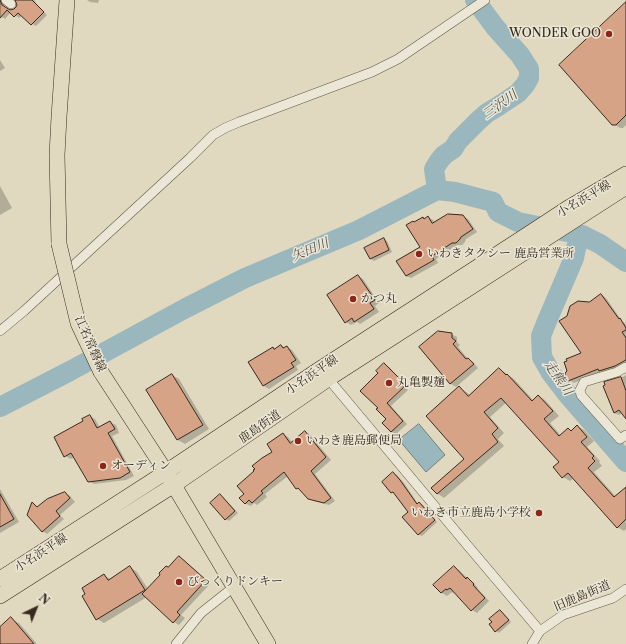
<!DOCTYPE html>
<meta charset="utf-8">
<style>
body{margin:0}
#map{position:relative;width:626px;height:644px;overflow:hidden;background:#e0d8bf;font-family:"Libre Caslon Text",serif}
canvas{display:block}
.north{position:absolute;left:16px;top:588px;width:40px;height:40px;-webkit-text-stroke:3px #ebe6d5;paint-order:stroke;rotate:43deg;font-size:11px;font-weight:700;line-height:16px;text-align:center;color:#382a1e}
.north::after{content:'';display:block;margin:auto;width:14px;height:18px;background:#382a1e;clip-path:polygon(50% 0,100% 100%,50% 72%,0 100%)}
</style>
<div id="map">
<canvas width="626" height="644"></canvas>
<div class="north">N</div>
</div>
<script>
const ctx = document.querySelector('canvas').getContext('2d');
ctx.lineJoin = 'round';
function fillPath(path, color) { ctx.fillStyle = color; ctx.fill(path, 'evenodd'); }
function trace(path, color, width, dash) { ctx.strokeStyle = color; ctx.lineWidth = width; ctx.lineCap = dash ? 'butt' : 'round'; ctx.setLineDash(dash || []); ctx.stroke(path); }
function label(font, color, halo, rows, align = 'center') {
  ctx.font = font + ' "Libre Caslon Text","Noto Serif JP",serif'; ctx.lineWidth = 3; ctx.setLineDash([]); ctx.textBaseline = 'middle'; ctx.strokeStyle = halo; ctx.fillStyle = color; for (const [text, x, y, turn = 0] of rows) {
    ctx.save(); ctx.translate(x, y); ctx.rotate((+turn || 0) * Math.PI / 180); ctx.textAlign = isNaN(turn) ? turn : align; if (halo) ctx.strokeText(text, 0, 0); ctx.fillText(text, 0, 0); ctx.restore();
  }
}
const water = new Path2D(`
 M419 424 445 455 426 472 399 440Z`);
const shadow = new Path2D(`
 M0 0H5L4 2V6L10 11 14 10 18 6 16 0H34L36 2 35 3 47 15 36 26 32 24 22 15 19 18 11 12 5 19 2 17 1 18 0 17Z
 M87 0H99L98 3 90 2Z
 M626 4V125L623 128H620L613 124Z
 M0 60 5 68 0 71Z
 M0 186 12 208 0 215Z
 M463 216 468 219 477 232 466 239 465 242 462 245H457L436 259 438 263 411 278 406 276 421 247 415 223 423 218 425 219 428 217 433 220 435 223Z
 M384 240 387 241 392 252 374 261 371 259Z
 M358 276 363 279 379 303 375 306 379 312 360 324 357 322 351 325 346 322Z
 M602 295 606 298 622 321 626 324V366L605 373 602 371 574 383 569 380 583 354 589 303Z
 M451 334 457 337V342L460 345 458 347 468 359 473 362 478 368 456 387 451 384 421 348Z
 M281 346 285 348 287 347 292 350 301 363 296 366 298 370 269 389 264 386 249 362 273 348 275 349Z
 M384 365 389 367 402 381 401 383 408 390 391 406 407 424 396 434 392 432 384 423 388 419 379 408V373Z
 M500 369 514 379 534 401 539 396 545 400 559 416 550 423 561 436 568 429 572 431 577 426 584 430 594 441 587 447 600 461 599 462 602 466 594 472 616 497 626 493V529L624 531 617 527 574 478 570 481 563 477 560 462 507 402 490 417 504 433 498 439 504 446 444 498 438 494 433 488 466 459 460 388 466 392 470 395Z
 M172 375 179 379 209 429 185 444 178 440 147 390Z
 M626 375V418L623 413 619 415 614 413 619 379Z
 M90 416 95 419 100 428 110 422 116 425 119 433 112 436 134 476 126 480 94 484 88 481 75 457 71 459 65 456 85 422Z
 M305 432 310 435 331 460 315 474 335 501 329 505 314 501 297 488 288 476 265 494 267 497 257 505 254 503 251 506 246 504 241 498 245 494 273 452 283 434 288 437 292 442Z
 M393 473 397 475 404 483 418 504 419 503 423 505 437 522 422 536 418 534 409 512 395 494 392 492Z
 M0 489 19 522 0 533Z
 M65 493 70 496 75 502 60 515 64 519 47 534 42 531 33 503 38 507Z
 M220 495 223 497 238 513 229 521 226 519Z
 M179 557 184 560 210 584 181 615 185 618 179 625 174 622 147 597 104 623 97 619 104 576 111 579 130 567 137 572 148 589Z
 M454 567 459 570 467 578 473 582 478 588H477L489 601 477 613 472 610 455 592 453 593 452 592 447 596 442 593 435 585Z
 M500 611 503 613 511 622 499 633 496 631Z
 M11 619 19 623 37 644H0V629Z`);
const river = new Path2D(`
 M437 190 434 169 439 161 444 155 453 149 458 141 479 120 487 113 497 107 518 93 525 85 529 78V69L520 55 495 27 475 0
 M582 235 576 248 574 258 547 321 541 336 542 357 551 373 567 394 626 462
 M0 407 70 371 186 308 245 278 359 230 437 190 455 192 493 202 498 212 518 222 582 235 600 244 626 262`);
const building = new Path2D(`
 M0 0 2 5 10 10 14 9 16 7 17 5 15 0H32L44 12 31 25 18 13 14 17 7 10 0 18Z
 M626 2V115L616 125H612L559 65Z
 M448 214 463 215 473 229 461 237 460 239 456 243H452L432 256 434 260 406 276 396 261 420 247 406 225 413 221 414 222 423 217 424 219 428 216 432 223Z
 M384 238 389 250 370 259 364 248Z
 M358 275 375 300 370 303 374 309 354 322 352 318 345 323 327 295Z
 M601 294 619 319 620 318 626 328V330L622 332 626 338V360L615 366 599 371 598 369 568 381 565 373 567 371 564 362 567 361 566 359 581 353 559 321 567 316 570 306 578 301 589 302Z
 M438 331 452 333V338L456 341 453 344 466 359 468 358 474 364 450 384 419 347Z
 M281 345 283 348 287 346 296 360 291 363 294 367 263 386 248 362 273 347 274 349Z
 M384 363 399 378 397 380 404 387 387 403 403 421 391 432 382 423 386 419 376 409 378 408 360 391 378 373 376 371Z
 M499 368 506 375 507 374 532 401 538 395 553 411 544 419 559 436 568 428 571 431 577 425 587 437 581 442 594 456 592 458 595 461 588 468 614 497 626 487V519L617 528 568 473 562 478 553 467 559 462 501 398 484 412 498 428 492 434 498 442 437 494 431 488 464 459 426 416 459 386 468 396Z
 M172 374 203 425 177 440 146 390Z
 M621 377 626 391V419L619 410 614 413 603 386 605 385 604 382Z
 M90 415 97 428 110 421 115 429 108 433 130 472 120 478 88 482 71 453 64 457 54 437 83 421 82 419Z
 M305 431 326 457 311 471 331 498 324 503 308 499 298 488 296 489 284 472 261 491 263 493 252 503 249 500 245 504 239 498 244 494 237 486 254 471 253 470 255 469 252 466 262 458 272 452 267 444 283 433 290 443Z
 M393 472 400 480 417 504 419 502 435 520 418 535 402 517 408 512 393 492 391 493 382 482Z
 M65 492 70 498 56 511 60 516 42 532 27 515 32 502 37 507 47 499Z
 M0 494 14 519 0 527Z
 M220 494 235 511 225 520 210 503Z
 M179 556 206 580 177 612 180 615 173 623 142 594 160 575 159 573 166 566 168 567Z
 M130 566 145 590 96 620 82 596 85 594 82 588 104 574 108 580Z
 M454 566 466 579 467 577 474 584 473 585 485 598 471 611 450 588 447 590 446 589 441 593 433 585Z
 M500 610 509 620 495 632 489 624 492 622 489 619Z
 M11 617 34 644H0V627Z`);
const street = new Path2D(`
 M6 0 11 4
 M0 331 24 311 190 158 213 135 225 128 239 122 372 72 398 59 485 0
 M626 367 617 372 584 382 580 390 581 395 620 439 626 435
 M326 376 468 546 540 631
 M176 644 201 613 235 586
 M532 644 540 631 563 615 613 598 626 589`);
const primary = new Path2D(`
 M59 244 57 155 59 117 67 0
 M101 372 166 472 268 644
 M0 579 166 472 320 369 533 231 568 208 626 174
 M0 596 174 485 328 379 626 187`);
const primaryBridge = new Path2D(`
 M59 244 78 323 101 372`);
const markers = [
 [609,34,4,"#8f2418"],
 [419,254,4,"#8f2418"],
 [353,299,4,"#8f2418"],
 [389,383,4,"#8f2418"],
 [298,441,4,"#8f2418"],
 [103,466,4,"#8f2418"],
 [539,513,4,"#8f2418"],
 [179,582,4,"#8f2418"]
];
const poiNames = [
 ["WONDER GOO",601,34,"right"],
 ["いわきタクシー 鹿島営業所",427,254],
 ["かつ丸",361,299],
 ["丸亀製麺",397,383],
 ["いわき鹿島郵便局",306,441],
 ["オーディン",111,466],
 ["いわき市立鹿島小学校",531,513,"right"],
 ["びっくりドンキー",187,582]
];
const streetNames = [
 ["小名浜平線",584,199,-31],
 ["江名常磐線",90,344,66],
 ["小名浜平線",312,375,-34],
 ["鹿島街道",260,427,-35],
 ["小名浜平線",41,553,-33],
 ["旧鹿島街道",582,596,-23]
];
const waterNames = [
 ["三沢川",500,105,-36],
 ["矢田川",310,250,-23],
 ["走熊川",558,378,55]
];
fillPath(water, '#99b7bd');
trace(water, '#727f7d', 1);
fillPath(shadow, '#0003');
trace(river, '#99b7bd', 20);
fillPath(building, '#d7a386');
trace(building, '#382a1e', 1);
trace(street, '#625646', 10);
trace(primary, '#382a1e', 16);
trace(street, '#ebe6d5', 9);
trace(primary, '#e0d8bf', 15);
trace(primaryBridge, '#382a1e', 16, []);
trace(primaryBridge, '#e0d8bf', 15);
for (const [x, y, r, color] of markers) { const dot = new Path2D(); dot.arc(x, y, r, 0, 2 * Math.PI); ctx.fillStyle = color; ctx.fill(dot); trace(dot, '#ebe6d5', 1.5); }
label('12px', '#382a1e', '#ebe6d5', poiNames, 'left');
label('12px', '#382a1e', '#ebe6d5', streetNames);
label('italic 13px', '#504d46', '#ebe6d5', waterNames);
</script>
